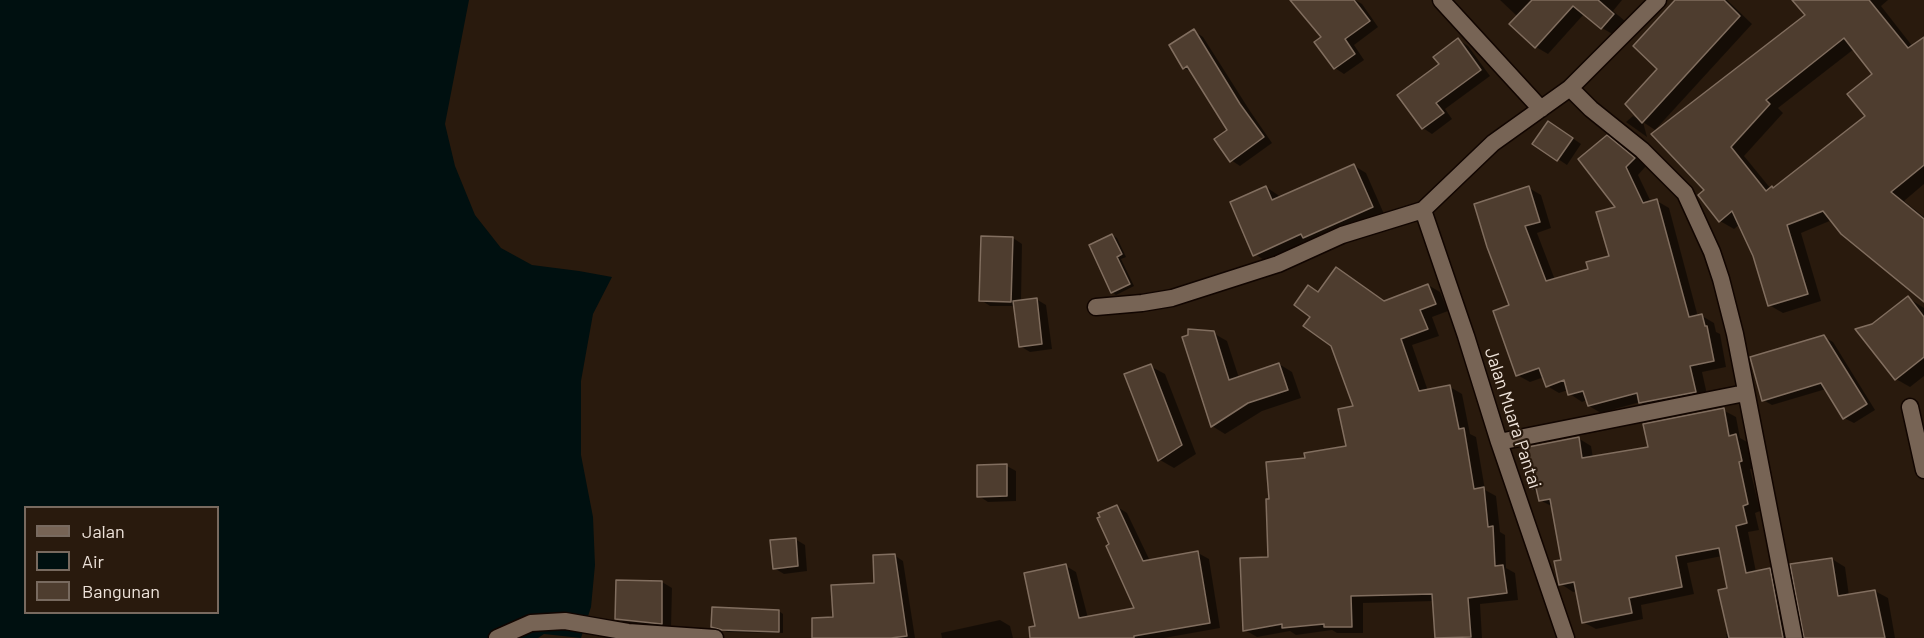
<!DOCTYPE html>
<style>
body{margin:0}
#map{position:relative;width:1924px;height:638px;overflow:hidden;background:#291a0d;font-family:Barlow,sans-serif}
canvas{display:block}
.legend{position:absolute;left:24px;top:506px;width:195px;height:108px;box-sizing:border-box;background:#291a0d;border:2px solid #786a5f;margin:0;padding:8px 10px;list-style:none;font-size:18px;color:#eee3da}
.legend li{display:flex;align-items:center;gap:12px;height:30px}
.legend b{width:30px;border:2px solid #786a5f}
</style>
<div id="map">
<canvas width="1924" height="638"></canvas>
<ul class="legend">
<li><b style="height:8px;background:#776455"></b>Jalan</li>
<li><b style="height:16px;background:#001010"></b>Air</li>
<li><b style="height:16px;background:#4e3d2f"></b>Bangunan</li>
</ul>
</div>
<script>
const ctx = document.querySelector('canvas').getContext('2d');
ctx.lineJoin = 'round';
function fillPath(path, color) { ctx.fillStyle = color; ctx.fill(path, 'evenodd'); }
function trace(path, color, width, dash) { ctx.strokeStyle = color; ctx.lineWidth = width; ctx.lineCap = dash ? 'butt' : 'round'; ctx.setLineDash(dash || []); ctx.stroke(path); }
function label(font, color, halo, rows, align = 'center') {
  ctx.font = font + ' Barlow,sans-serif'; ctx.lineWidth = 4.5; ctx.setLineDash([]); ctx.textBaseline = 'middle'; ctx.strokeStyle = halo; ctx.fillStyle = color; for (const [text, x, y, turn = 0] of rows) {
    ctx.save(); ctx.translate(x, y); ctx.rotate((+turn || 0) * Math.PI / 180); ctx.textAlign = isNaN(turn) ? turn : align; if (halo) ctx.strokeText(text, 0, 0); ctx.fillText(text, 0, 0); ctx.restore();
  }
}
const water = new Path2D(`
 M0 0H469L445 124 455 166 475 215 501 248 532 265 579 271 612 277 593 314 581 381V455L593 517 595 565 591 607 581 638 544 634 538 638H0ZM26 508H218V612H26Z`);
const shadow = new Path2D(`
 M1349 0H1355L1362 4 1378 27 1354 45 1364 60 1344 74 1335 68Z
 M1500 0H1622L1613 11 1625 21 1614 35 1602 28 1584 14 1548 54 1536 47 1518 17Z
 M1677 0H1727L1752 24 1655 130 1643 122 1647 137 1626 122 1633 116 1640 120 1659 69Z
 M1802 0H1888L1881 6 1913 47 1924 39V184L1904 201 1924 217V299L1832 220 1801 233 1821 301 1783 313 1769 305 1754 255 1740 224 1734 229 1720 221 1700 195 1706 190 1807 15ZM1854 49 1875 74 1867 117 1774 189H1771L1744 156 1783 113 1778 108Z
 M1194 31 1203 37 1250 111 1272 143 1240 166 1231 160 1229 130 1192 72 1184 68Z
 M1458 40 1468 46 1490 76 1445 109 1452 119 1432 134 1423 128 1441 65Z
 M1558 128 1581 144 1567 165 1558 159Z
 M1607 137 1620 144 1646 166 1638 175 1651 202 1657 201 1669 208 1698 317 1702 316 1714 323 1716 332 1720 334 1726 367 1702 372 1708 399 1653 410 1640 402 1601 413 1589 406 1587 400 1582 402 1570 394 1568 390 1559 393 1547 386 1544 377 1530 382 1517 375 1511 306 1529 188 1541 195 1551 228 1537 233 1555 280 1590 270 1611 257 1618 207Z
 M1353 165 1366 173 1384 214 1267 262 1255 254 1266 187 1278 195 1280 198Z
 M1112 235 1117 238 1126 257 1121 259 1134 286 1116 295 1112 292Z
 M1013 238 1022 244 1021 301 1036 299 1046 305 1052 349 1030 352 1020 346 1015 306H990L981 300Z
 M1348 276 1385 302 1428 285 1440 292 1448 311 1432 317 1439 336 1412 345 1428 391 1450 387 1462 394 1470 434 1476 437 1485 490 1496 496 1500 532 1505 535 1506 568 1515 573 1518 600 1480 604 1482 638H1437L1434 601 1363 603V633H1337L1332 630 1296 635 1290 631 1257 637 1245 630 1306 460 1347 448 1355 407 1333 345 1312 316 1319 293Z
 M1908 298 1924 308V376L1910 387 1896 379 1872 325Z
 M1213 333 1227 341 1239 378 1279 364 1292 372 1301 398 1262 411 1225 434 1212 426Z
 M1824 337 1833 342 1875 410 1854 423 1844 418 1826 389 1772 405 1763 400Z
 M1150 366 1165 374 1196 454 1174 468 1160 460Z
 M1723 410 1736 417 1740 438 1749 443 1754 468 1750 469 1760 511 1755 513 1759 530 1748 532 1756 572 1769 569 1782 576 1794 638H1727L1726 634 1729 633V589L1722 556 1687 563 1694 594 1641 605 1643 619 1596 629 1583 622 1577 591 1573 592 1561 584 1563 561 1553 507 1540 500 1539 493 1531 488 1578 438 1591 446 1593 458 1650 449Z
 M1007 466 1016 471V501L988 502 979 496Z
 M1116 506 1127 513 1150 561 1198 553 1209 559 1220 628 1164 638H1039L1066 566 1076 572 1088 618 1137 609 1102 518Z
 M795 539 805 545 807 571 784 574 774 568Z
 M894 555 903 561 915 638H814L876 585Z
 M1832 559 1845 567 1849 596 1875 591 1888 598 1895 638H1806Z
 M662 582 672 588 671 628 626 624 617 618Z
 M779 611 783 614V633L727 632 713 626Z
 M1000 620 1010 626 1013 638H942L941 633Z`);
const building = new Path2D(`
 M1290 0H1354L1370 21 1345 39 1355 54 1334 69 1314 42 1321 37Z
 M1532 0H1598L1614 14 1601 29 1573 6 1535 48 1509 24Z
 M1675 0H1724L1740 16 1642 123 1625 104 1657 69 1633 46Z
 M1792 0H1869L1908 48 1924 37V165L1891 192 1924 219V302L1841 234 1823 211 1787 225 1808 294 1768 306 1753 256 1732 211 1719 222 1698 195 1704 190 1651 134 1805 15ZM1844 38 1872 74 1847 94 1865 116 1773 188 1772 186 1766 191 1731 147 1770 104 1766 100Z
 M1194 29 1240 104 1264 137 1230 162 1214 139 1227 130 1187 66 1183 69 1169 45Z
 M1458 38 1481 70 1436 103 1444 113 1422 129 1397 95 1439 64 1433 57Z
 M1548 121 1573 138 1557 161 1532 144Z
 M1607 135 1635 158 1626 167 1643 203 1657 199 1689 317 1702 314 1705 326H1707L1714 361 1690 366 1696 392 1639 403 1637 393 1588 406 1583 391 1568 395 1564 380 1546 387 1539 368 1516 376 1493 311 1509 305 1487 247 1474 204 1529 186 1540 222 1525 226 1546 281 1588 269 1586 262 1609 256 1596 212 1615 207 1578 159Z
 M1354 164 1373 207 1303 238 1301 234 1253 256 1230 202 1266 186 1272 200Z
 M1112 234 1122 254 1117 257 1130 284 1111 293 1089 245Z
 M981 236 1013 237 1011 302 979 301Z
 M1336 267 1384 301 1428 284 1436 304 1420 310 1428 329 1401 339 1419 391 1450 385 1459 429 1464 428 1474 489 1484 487 1488 527 1493 526 1495 566 1503 565 1507 593 1468 598 1471 637 1435 638 1432 594 1351 596 1352 627H1324V624L1282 628V624L1243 631 1240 558 1268 557 1266 499H1269L1266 462 1305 458 1304 453 1346 446 1338 409 1353 406 1331 346 1303 326 1310 317 1294 305 1308 285 1318 292Z
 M1908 296 1924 317V357L1895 380 1855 329 1872 324Z
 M1037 298 1042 344 1019 347 1013 301Z
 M1188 329 1214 331 1229 380 1279 363 1288 390 1248 403 1211 427 1182 337 1188 335Z
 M1824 335 1867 404 1843 419 1821 383 1762 401 1750 357Z
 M1151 364 1182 445 1158 461 1124 374Z
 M1724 408 1729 436 1736 434 1742 461 1739 462 1748 504 1743 506 1747 523 1736 526 1746 573 1770 568 1783 638H1729L1718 590 1727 588 1719 548 1676 556 1682 587 1629 598 1632 613 1582 623 1574 582 1559 585 1554 561 1561 560 1550 499 1539 501 1536 488 1530 489 1523 448 1579 437 1582 458 1648 447 1643 424Z
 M1007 464V496L977 497V465Z
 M1117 505 1143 561 1198 551 1210 623 1134 636V638H1030L1029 627 1035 626 1024 573 1066 564 1079 618 1134 608 1106 546 1109 544 1097 518 1100 517 1098 513Z
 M796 538 798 566 773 569 770 540Z
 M895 554 907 636 891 638H812V618L833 617 831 585 874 583 873 555Z
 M1832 558 1838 596 1875 590 1885 638H1804L1790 564Z
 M616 580 662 581V624L615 619Z
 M712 607 779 610V632L722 630 711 627Z`);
const minor = new Path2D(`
 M1441 0 1541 109
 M1570 88 1658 0
 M1423 210 1466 336 1499 442 1566 638
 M1096 307 1142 303 1172 298 1278 264 1342 235 1423 210 1493 143 1570 88 1591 109 1642 150 1685 193 1712 252 1721 279 1735 334 1794 638
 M1910 407 1924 470
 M1499 442 1745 393
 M497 638 531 623 565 621 628 632 715 638`);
const streetNames = [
 ["Jalan Muara Pantai",1513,418,72]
];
fillPath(water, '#001010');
fillPath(shadow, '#0007');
fillPath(building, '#4e3d2f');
trace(building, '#816e5f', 1.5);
trace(minor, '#110500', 19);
trace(minor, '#776455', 16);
label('18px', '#eee3da', '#291a0d', streetNames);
</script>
